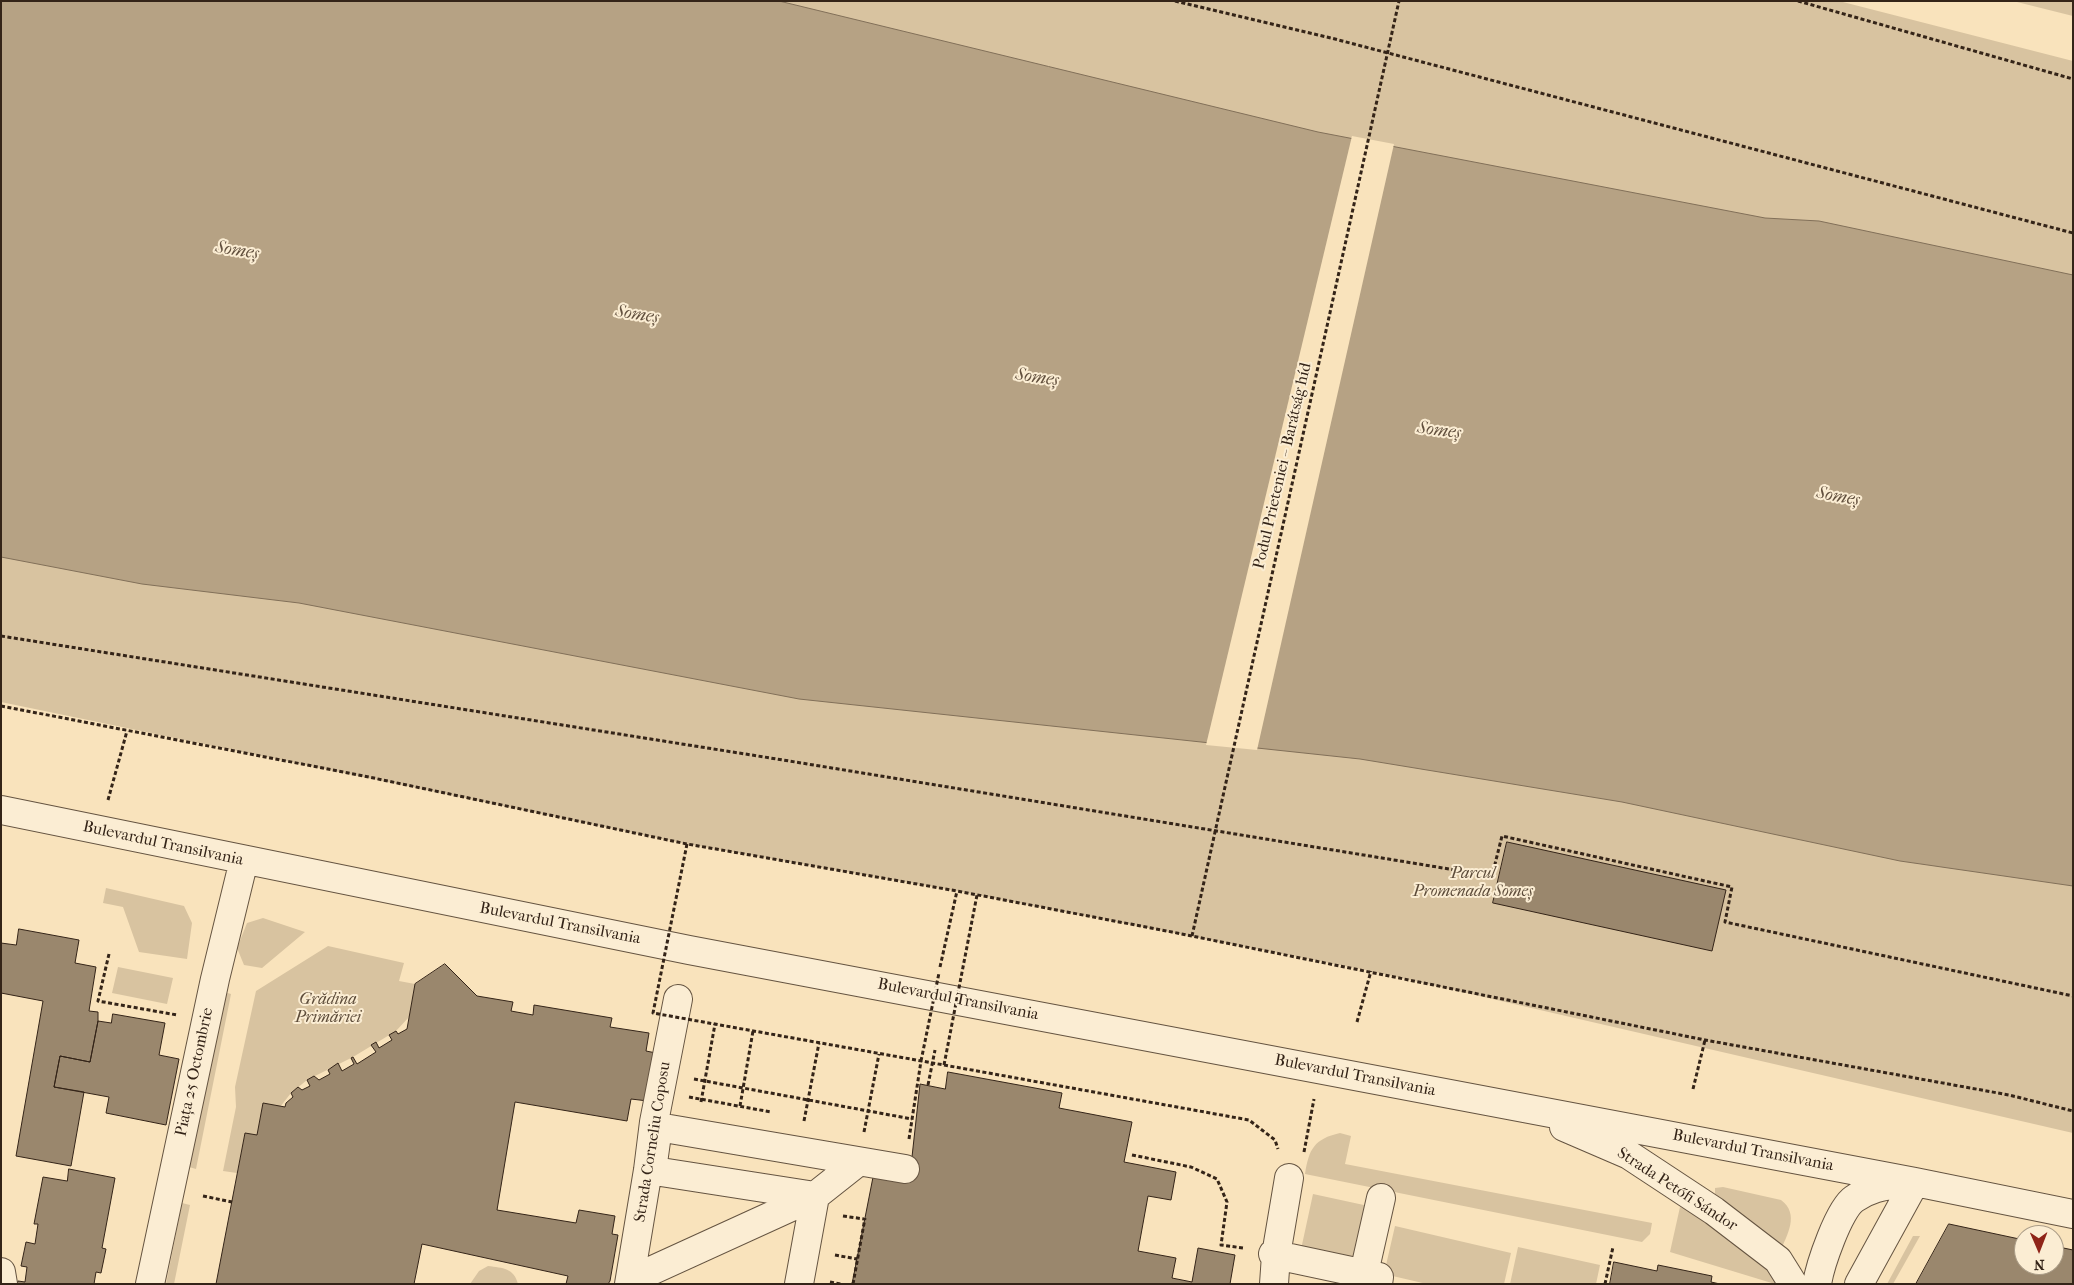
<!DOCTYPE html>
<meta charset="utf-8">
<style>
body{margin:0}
#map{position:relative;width:2074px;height:1285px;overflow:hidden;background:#f9e3bc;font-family:"IM FELL French Canon",serif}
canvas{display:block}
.frame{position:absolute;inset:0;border:2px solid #342418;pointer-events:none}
.north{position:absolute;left:2014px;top:1225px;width:50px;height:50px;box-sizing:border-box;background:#fbedd3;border:1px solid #ab9d88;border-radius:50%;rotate:179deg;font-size:14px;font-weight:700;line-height:20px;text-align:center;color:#342418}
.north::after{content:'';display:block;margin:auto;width:18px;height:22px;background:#8f2418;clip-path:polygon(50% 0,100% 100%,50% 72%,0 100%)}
</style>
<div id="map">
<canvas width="2074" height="1285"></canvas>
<div class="frame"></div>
<div class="north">N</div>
</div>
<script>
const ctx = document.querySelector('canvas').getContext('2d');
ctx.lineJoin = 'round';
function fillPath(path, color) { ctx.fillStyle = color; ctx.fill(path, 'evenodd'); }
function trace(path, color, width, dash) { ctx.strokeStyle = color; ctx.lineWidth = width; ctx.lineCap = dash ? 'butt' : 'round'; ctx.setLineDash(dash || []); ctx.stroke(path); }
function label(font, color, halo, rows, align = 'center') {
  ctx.font = font + ' "IM FELL French Canon",serif'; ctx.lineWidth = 4; ctx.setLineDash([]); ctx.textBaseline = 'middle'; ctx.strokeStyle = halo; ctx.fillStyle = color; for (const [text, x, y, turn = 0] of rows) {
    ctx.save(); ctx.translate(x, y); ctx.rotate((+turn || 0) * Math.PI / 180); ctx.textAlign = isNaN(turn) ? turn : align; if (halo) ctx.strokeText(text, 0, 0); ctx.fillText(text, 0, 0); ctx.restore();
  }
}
const green = new Path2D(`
 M1 1H1839L2073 61V1133L1371 971 957 891 687 844 1 702Z
 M2013 1H2073V16Z
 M106 888 184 906 192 923 187 959 139 952 123 907 103 903Z
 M263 918 305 932 262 968 244 965 237 948 247 923Z
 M328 946 404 963 399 981 415 984 409 1017 396 1031 353 1057 307 1080 291 1093 280 1107 263 1103 257 1135 245 1133 237 1173 223 1171 236 1107 235 1087 256 991Z
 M118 967 173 978 167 1004 112 993Z
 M224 992 231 994 196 1169 189 1167Z
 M1340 1133 1351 1136 1345 1164 1652 1223 1650 1234 1642 1242 1305 1174C1309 1149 1314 1139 1340 1133Z
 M1723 1187 1781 1200C1800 1214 1787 1235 1780 1252L1715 1200V1188Z
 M1313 1194 1373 1207 1360 1267 1300 1254Z
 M182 1203 190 1205 174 1284H166Z
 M1680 1207 1715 1221 1783 1284H1775L1670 1252Z
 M1395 1226 1511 1253 1504 1284H1427L1384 1274Z
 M1913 1236H1920L1893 1284H1887Z
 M1518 1247 1600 1265 1596 1284H1510Z
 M488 1266C503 1268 514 1268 518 1284H470L479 1271Z`);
const water = new Path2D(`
 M1 1H779L1318 132 1765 218 1819 221 2073 275V886L1900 861 1622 802 1360 759 799 699 299 603 142 584 1 557Z`);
const pier = new Path2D(`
 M1352 136 1394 144 1257 750 1206 745Z`);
const building = new Path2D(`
 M1507 842 1726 890 1712 951 1493 903Z
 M19 929 79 940 75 963 96 967 89 1011 98 1012V1021L90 1062 60 1056 54 1087 84 1092 71 1166 16 1156 43 1001 1 993V943L16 945Z
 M445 964 477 996 513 1002 511 1011 533 1015 534 1005 612 1018 610 1027 649 1033 646 1051 656 1053 648 1101 631 1099 627 1121 515 1102 497 1210 576 1223 579 1210 615 1216 612 1234 618 1235 610 1281 608 1284H566L568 1276 422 1244 414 1284H216L245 1133 257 1135 263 1103 285 1107 286 1103 293 1097 291 1093 298 1087 302 1090 310 1086 307 1080 314 1076 319 1080 330 1074 328 1070 338 1063 342 1071 354 1064 351 1058 353 1057 357 1064 376 1052 371 1045 376 1042 379 1048 392 1040 389 1035 396 1031 398 1034 407 1029 415 984Z
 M113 1014 165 1023 159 1055 179 1059 166 1125 106 1113 109 1097 54 1087 60 1056 90 1062 98 1021 111 1023Z
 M948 1072 1062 1093 1059 1108 1132 1122 1124 1162 1176 1172 1171 1200 1148 1196 1138 1251 1176 1258 1172 1278 1192 1282 1198 1248 1235 1255 1230 1284H852L875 1167 911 1166 920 1084 945 1089Z
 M69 1169 115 1178 102 1248 106 1249 101 1273 96 1272 94 1284H17L18 1281 25 1282 27 1267 21 1266 26 1242 35 1244 38 1224H34L43 1177 67 1181Z
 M1949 1224 2024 1240V1265H2054V1246L2073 1250V1284H1916Z
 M1614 1262 1657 1271 1658 1265 1712 1276 1711 1282 1720 1284H1610Z`);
const path = new Path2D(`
 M1175 1 1331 38 2073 233
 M1798 1 2073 79
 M1 636 783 760 1492 876 1502 836 1732 887 1725 922 2073 996
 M1 706 364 776 687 844 957 891 1172 932 1705 1040 2009 1095 2073 1111
 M108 800 127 731
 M109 954 98 1001 177 1015
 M940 967 957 891
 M1357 1022 1371 971
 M944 1065 1249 1120 1275 1140 1278 1149
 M694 1079 912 1119
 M928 1085 935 1050
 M1693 1089 1705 1040
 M689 1097 771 1112
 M701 1102 715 1024
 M740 1106 753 1031
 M804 1121 819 1043
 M864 1132 879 1054
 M909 1139 921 1061
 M1304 1152 1314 1099
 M1132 1155 1191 1167 1217 1179 1227 1202 1221 1245 1243 1248
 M203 1196 232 1202
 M843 1216 864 1219
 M835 1255 857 1259
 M830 1282 841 1284
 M853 1284 865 1218
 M1605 1284 1613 1247`);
const minor = new Path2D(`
 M1 810 689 950 1915 1182 2073 1214
 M1564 1127 1629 1155 1714 1211 1778 1260 1793 1284
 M648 1170 815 1196 799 1284
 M652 1170 658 1127 905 1169
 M1273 1254 1276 1255 1289 1178
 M1 1272 3 1284
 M1364 1273 1381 1198
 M631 1280 815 1196 858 1162
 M150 1284 215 979 244 860
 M629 1284 648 1170 654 1122 678 999
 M1274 1284 1276 1255 1379 1277 1378 1284
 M1817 1284C1820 1265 1839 1209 1854 1199 1869 1188 1884 1186 1902 1183
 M1859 1284 1915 1182`);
const pathBridge = new Path2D(`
 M687 844 653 1013 944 1065 977 895
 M1192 936 1399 1
 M921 1061 939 973`);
const streetNames = [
 ["Podul Prieteniei – Barátság híd",1283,466,-77],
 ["Bulevardul Transilvania",163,844,12],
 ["Bulevardul Transilvania",560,924,11],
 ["Bulevardul Transilvania",958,1000,11],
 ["Piața 25 Octombrie",195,1072,-78],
 ["Bulevardul Transilvania",1355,1076,11],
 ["Strada Corneliu Coposu",653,1142,-81],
 ["Bulevardul Transilvania",1753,1151,11],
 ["Strada Petőfi Sándor",1677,1190,33]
];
const parkNames = [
 ["Parcul",1473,874],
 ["Promenada Someș",1473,892],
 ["Grădina",328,1000],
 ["Primăriei",328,1018]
];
const waterNames = [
 ["Someș",237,251,9],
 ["Someș",637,315,9],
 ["Someș",1037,378,8],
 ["Someș",1439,431,7],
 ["Someș",1838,497,10]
];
fillPath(green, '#d8c3a0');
fillPath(water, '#b6a284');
trace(water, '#827059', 1);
fillPath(pier, '#f9e3bc');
fillPath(building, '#9a876d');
trace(building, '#342418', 1);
trace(minor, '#655441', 30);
trace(path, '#342418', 3, [4, 2.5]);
trace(minor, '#fbedd3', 28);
trace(pathBridge, '#342418', 3, [4, 2.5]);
label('16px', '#342418', '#fbedd3', streetNames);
label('italic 16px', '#5d4c3a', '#fbedd3', parkNames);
label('italic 18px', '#62503e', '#fbedd3', waterNames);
</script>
